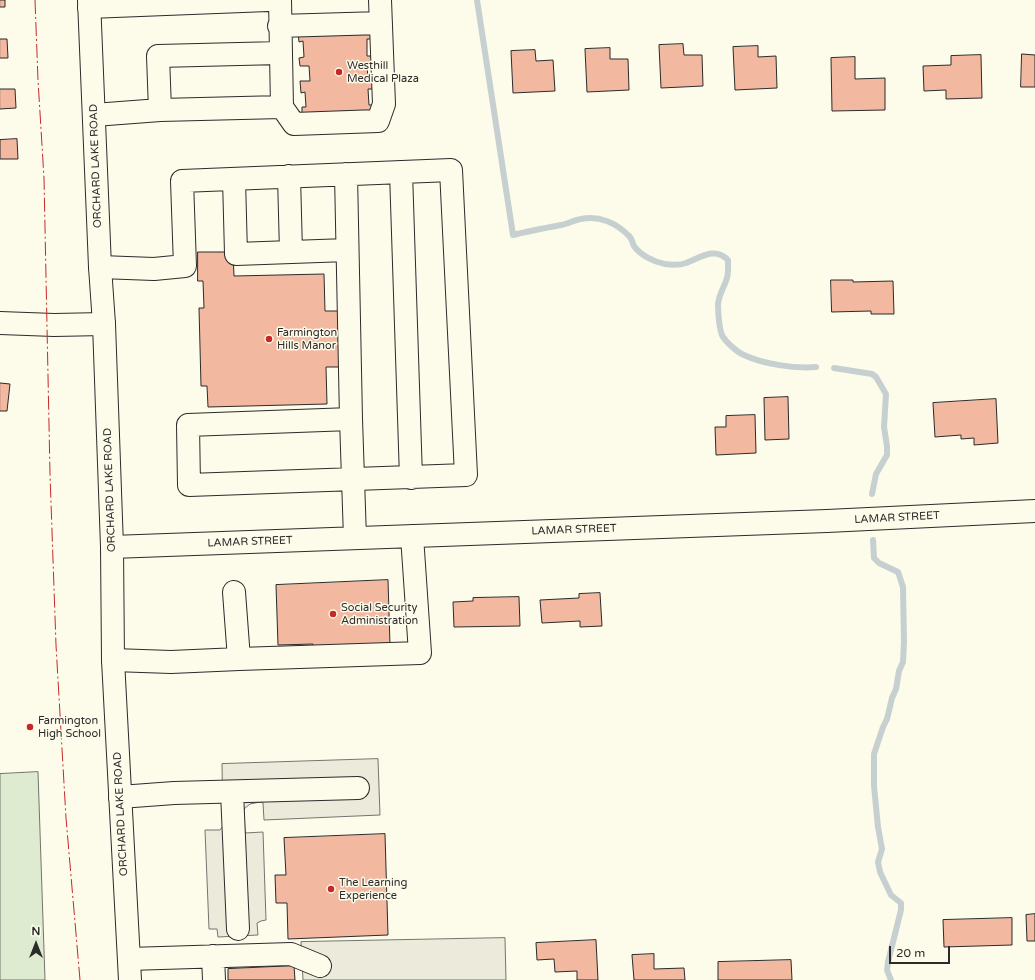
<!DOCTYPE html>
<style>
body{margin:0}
#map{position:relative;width:1035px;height:980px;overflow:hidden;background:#fdfbea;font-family:"Varela Round",sans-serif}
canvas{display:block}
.north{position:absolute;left:16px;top:924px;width:40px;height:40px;-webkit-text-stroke:3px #fdfbea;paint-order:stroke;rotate:0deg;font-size:11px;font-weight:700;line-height:16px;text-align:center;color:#2b2b2b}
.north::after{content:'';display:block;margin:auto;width:14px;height:18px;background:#2b2b2b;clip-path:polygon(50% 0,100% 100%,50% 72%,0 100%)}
.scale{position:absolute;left:889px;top:946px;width:61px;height:18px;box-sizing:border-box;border:2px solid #2b2b2b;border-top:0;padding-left:5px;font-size:12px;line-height:14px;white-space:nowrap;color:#2b2b2b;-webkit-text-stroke:3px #fdfbea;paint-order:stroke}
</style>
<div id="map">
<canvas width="1035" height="980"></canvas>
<div class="north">N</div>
<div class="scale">20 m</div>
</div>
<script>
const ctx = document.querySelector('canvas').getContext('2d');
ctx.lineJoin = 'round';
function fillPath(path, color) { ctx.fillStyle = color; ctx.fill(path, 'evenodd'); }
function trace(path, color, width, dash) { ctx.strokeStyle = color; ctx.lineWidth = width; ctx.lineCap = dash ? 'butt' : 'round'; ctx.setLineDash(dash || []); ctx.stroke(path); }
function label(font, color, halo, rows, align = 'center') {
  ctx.font = font + ' "Varela Round",sans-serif'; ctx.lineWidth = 3; ctx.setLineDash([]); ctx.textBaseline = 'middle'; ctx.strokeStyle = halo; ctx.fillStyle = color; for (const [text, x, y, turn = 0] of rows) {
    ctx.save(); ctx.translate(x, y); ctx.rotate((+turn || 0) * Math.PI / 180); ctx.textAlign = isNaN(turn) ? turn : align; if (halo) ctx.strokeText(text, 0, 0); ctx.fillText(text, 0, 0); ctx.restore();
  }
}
const green = new Path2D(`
 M38 772 45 980H0V774Z`);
const parking = new Path2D(`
 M378 759 380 815 264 820 263 803 260 802 250 804 244 809 245 833 263 832 266 920 261 921 257 923 258 935 218 937 217 929H209L205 830H220L223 826 222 764Z
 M505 938 506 980H303L301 942Z`);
const stream = new Path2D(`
 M477 0 513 235C529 231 545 228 561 225 568 224 574 220 581 219 599 215 616 223 628 235 632 238 632 242 634 246 640 255 654 262 665 264 672 265 680 265 686 263 700 258 715 246 728 260 728 267 729 274 726 281 723 289 719 295 718 304 718 311 719 331 723 337 727 343 737 352 744 355 763 364 795 369 816 367
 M834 368 872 374 876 377 886 394 884 427 887 446V455L876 474 872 494
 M873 540 874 558 879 563 898 572 903 587 904 642 903 662 899 671 896 689 892 698 887 719 883 727 874 754V786L878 827 882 849 878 862 880 872 891 895 901 903V910L888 962 887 970 891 980`);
const building = new Path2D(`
 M0 0H5V7H0Z
 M370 28 371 39H367V56H372V66H367L368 79H373V89H368L369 105H374V115L302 118V107H306L305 92 301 93 300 81H310L309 66H300L299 58 304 57 303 41 299 42 298 32Z
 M0 39H7L8 58H0Z
 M683 44 684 55H702L703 86 661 88 659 45Z
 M758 46V57L776 56 777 88 735 90 733 47Z
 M610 48V59H628L629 90 587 92 585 49Z
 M535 50 536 61 553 60 555 91 513 93 511 51Z
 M1022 54 1035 55V87H1021Z
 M981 55 982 98 946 99V90L924 91 923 66 951 65V56Z
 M855 57V79L885 78V110L832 111 831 58Z
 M0 89H15L16 108 0 109Z
 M17 139 18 159H0V140Z
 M198 252H233L234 276 324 274 325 311H338L339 367H326L327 404 208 407 207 386H201L199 308H204L203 281H198Z
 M831 280H853V282L893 281 894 314H871V311L832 312Z
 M0 383 10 384 7 411H0Z
 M788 397 789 439 765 440 764 398Z
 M996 399 998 443 974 445V438L961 439V435L935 437 933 403Z
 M755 415 756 453 716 455 715 427H726V416Z
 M388 580 390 645 314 648 313 644 278 645 276 585Z
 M600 593 602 626 580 627V621L542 623 540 600 579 598V594Z
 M519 597 520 626 454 627 453 602 473 601V598Z
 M385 834 388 935 288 939 287 903H276L275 875H286L284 838Z
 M1035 914V941H1027L1026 915Z
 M1012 918V945L944 947 943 920Z
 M596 940 598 980H577V971L555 972 554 959 537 960 536 943Z
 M654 954V969L684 968 685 980H634L632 955Z
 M791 960 792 980H718V962Z
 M294 966 295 980H228V969Z`);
const minor = new Path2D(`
 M280 0 282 107
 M89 7 268 0
 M279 26 381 23
 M160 110 158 56 280 53
 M94 115 160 110 282 107 294 124 378 121 384 104 380 0
 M401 172 411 478
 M346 174 351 419 355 538
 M289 176 291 252
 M234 179 236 254 347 250
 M100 267 154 269 185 266 182 181 451 170 466 475 189 485 188 425 351 419
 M0 323 54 325 104 324
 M112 547 827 521 1035 511
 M239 659 420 653 412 536
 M113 660 171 662 239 659 234 592
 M232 792 238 929
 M120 797 174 793 358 788
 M213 956 214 980
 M129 959 291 954 320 966`);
const major = new Path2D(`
 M89 0 100 267 104 324 112 547 113 660 130 980`);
const power = new Path2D(`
 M35 0 38 80 44 178 50 474 56 645 66 818 80 980`);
const markers = [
 [339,72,4,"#c62828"],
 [269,339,4,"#c62828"],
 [333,614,4,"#c62828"],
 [30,727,4,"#c62828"],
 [331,889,4,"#c62828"]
];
const poiNames = [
 ["Westhill",347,66],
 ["Medical Plaza",347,79],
 ["Farmington",277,333],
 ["Hills Manor",277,346],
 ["Social Security",341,608],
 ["Administration",341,621],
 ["Farmington",38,721],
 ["High School",38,734],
 ["The Learning",339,883],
 ["Experience",339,896]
];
const streetNames = [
 ["ORCHARD LAKE ROAD",96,166,-92],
 ["ORCHARD LAKE ROAD",110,490,-92],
 ["LAMAR STREET",897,518,-3],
 ["LAMAR STREET",574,530,-2],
 ["LAMAR STREET",250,542,-2],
 ["ORCHARD LAKE ROAD",121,814,-93]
];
fillPath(green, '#deebd1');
trace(green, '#74746e', 1);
fillPath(parking, '#eceadb');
trace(parking, '#74746e', 1);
trace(stream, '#c7d0d0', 6);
fillPath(building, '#f2b8a0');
trace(building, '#2b2b2b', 1);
trace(minor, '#2b2b2b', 24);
trace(major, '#2b2b2b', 24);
trace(minor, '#fdfbea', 22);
trace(major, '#fdfbea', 22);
trace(power, '#c62828', 1, [14, 3, 2, 3]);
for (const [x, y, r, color] of markers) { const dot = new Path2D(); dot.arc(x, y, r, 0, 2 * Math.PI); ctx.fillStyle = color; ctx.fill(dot); trace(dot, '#fdfbea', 1.5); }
label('11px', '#2b2b2b', '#fdfbea', poiNames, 'left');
label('11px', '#2b2b2b', '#fdfbea', streetNames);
</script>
